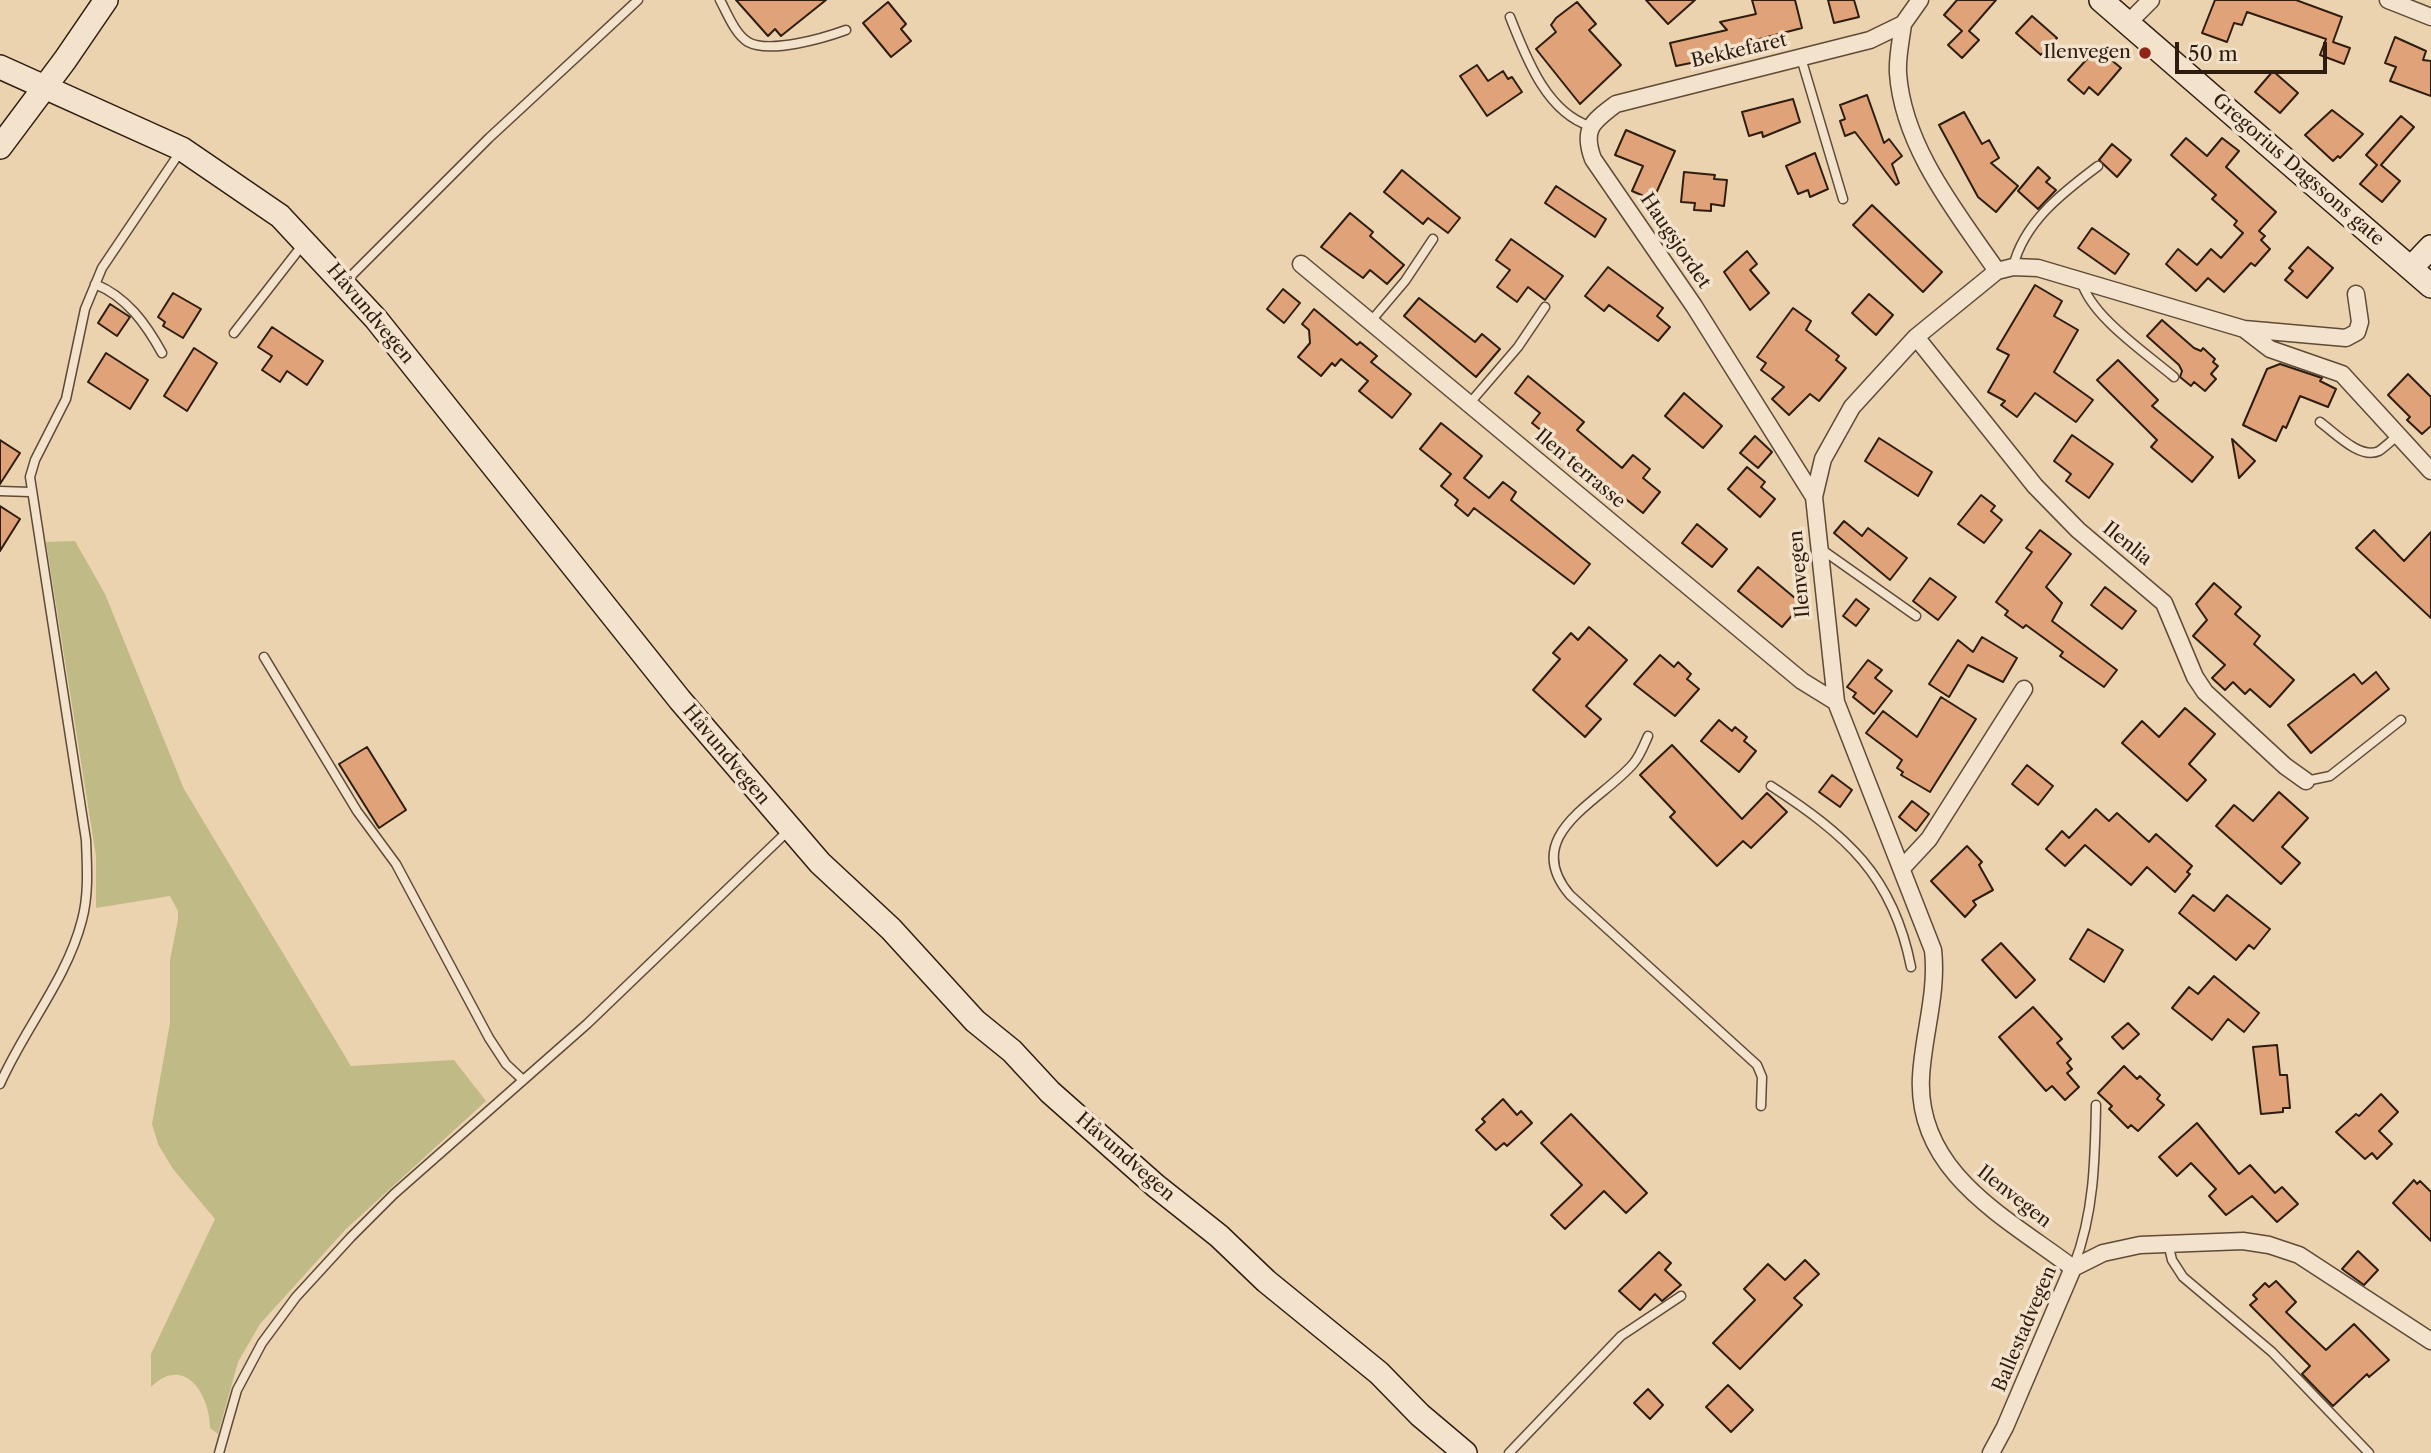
<!DOCTYPE html>
<meta charset="utf-8">
<style>
body{margin:0}
#map{position:relative;width:2431px;height:1453px;overflow:hidden;background:#ecd3b0;font-family:"Libre Caslon Text",serif}
canvas{display:block}
.scale{position:absolute;left:2175px;top:42px;width:152px;height:32px;box-sizing:border-box;border:4px solid #2e1d0f;border-top:0;padding-left:9px;font-size:21px;line-height:24px;white-space:nowrap;color:#2e1d0f;-webkit-text-stroke:5px #f3e2cc;paint-order:stroke}
</style>
<div id="map">
<canvas width="2431" height="1453"></canvas>
<div class="scale">50 m</div>
</div>
<script>
const ctx = document.querySelector('canvas').getContext('2d');
ctx.lineJoin = 'round';
function fillPath(path, color) { ctx.fillStyle = color; ctx.fill(path, 'evenodd'); }
function trace(path, color, width, dash) { ctx.strokeStyle = color; ctx.lineWidth = width; ctx.lineCap = dash ? 'butt' : 'round'; ctx.setLineDash(dash || []); ctx.stroke(path); }
function label(font, color, halo, rows, align = 'center') {
  ctx.font = font + ' "Libre Caslon Text",serif'; ctx.lineWidth = 7; ctx.setLineDash([]); ctx.textBaseline = 'middle'; ctx.strokeStyle = halo; ctx.fillStyle = color; for (const [text, x, y, turn = 0] of rows) {
    ctx.save(); ctx.translate(x, y); ctx.rotate((+turn || 0) * Math.PI / 180); ctx.textAlign = isNaN(turn) ? turn : align; if (halo) ctx.strokeText(text, 0, 0); ctx.fillText(text, 0, 0); ctx.restore();
  }
}
const green = new Path2D(`
 M75 541 105 594 184 789 351 1066 454 1060 486 1101 345 1230 260 1324 238 1362 218 1434 210 1428C210 1394 184 1354 151 1387V1354L215 1219 173 1169 158 1144 152 1124 170 1023V960L178 920V911L170 896 96 908V856L46 542Z`);
const building = new Path2D(`
 M736 0H826L781 36 775 29 768 36Z
 M1646 0H1695L1668 24Z
 M1752 0H1795L1802 28 1748 42 1750 51 1676 66 1670 43 1727 30 1720 22 1756 14Z
 M1828 0H1854L1859 17 1834 23Z
 M1957 0H1996L1969 31 1979 40 1962 58 1948 45 1962 31 1944 15Z
 M2215 0H2296L2342 17 2333 42 2350 48 2344 64 2320 55 2326 39 2247 12 2242 25 2234 23 2227 42 2202 33Z
 M888 2 906 24 901 29 911 41 891 57 863 23Z
 M1577 2 1596 24 1589 30 1621 65 1580 104 1536 49 1556 32 1551 25 1556 18Z
 M2032 16 2057 38 2041 55 2016 33Z
 M2395 37 2426 51 2423 60 2431 61V96L2390 81 2396 67 2385 63Z
 M2097 48 2121 68 2098 95 2089 87 2084 94 2068 80Z
 M1477 65 1488 81 1503 71 1508 79 1512 77 1522 92 1487 116 1460 76Z
 M2273 71 2298 93 2280 113 2255 92Z
 M1867 95 1884 143 1889 139 1902 156 1892 164 1899 183 1896 185 1855 132 1845 136 1840 121 1845 119 1840 105Z
 M1793 99 1800 122 1763 137 1762 132 1749 136 1742 112Z
 M2332 110 2363 134 2340 158 2338 156 2333 161 2305 135Z
 M1964 112 1982 144 1989 140 1999 158 1991 163 2018 186 1996 212 1978 197 1939 125Z
 M2401 116 2414 127 2381 165 2400 181 2382 202 2360 184 2377 165 2366 155Z
 M1626 130 1675 151 1653 200 1632 191 1643 166 1615 155Z
 M2186 138 2207 156 2222 138 2239 151 2226 167 2276 212 2259 231 2265 236 2261 240 2270 249 2255 266 2251 263 2224 292 2208 278 2196 291 2166 264 2178 249 2197 265 2211 249 2221 258 2243 233 2234 225 2237 221 2212 199 2216 195 2171 155Z
 M2112 144 2131 160 2117 177 2099 160Z
 M1815 153 1828 189 1810 197 1808 190 1798 194 1786 166Z
 M2038 167 2050 178 2046 182 2056 190 2038 209 2018 191Z
 M1402 170 1460 218 1448 233 1428 218 1423 224 1384 192Z
 M1684 172 1715 175 1714 179 1727 180 1724 206 1711 204V211L1694 210 1695 203 1681 202Z
 M1556 186 1606 219 1595 237 1545 203Z
 M1872 205 1942 272 1923 292 1853 225Z
 M1350 213 1373 232 1370 236 1404 265 1387 284 1370 270 1363 278 1321 247Z
 M2092 228 2129 254 2115 274 2078 248Z
 M1511 239 1563 276 1545 300 1528 287 1517 302 1497 287 1510 270 1496 260Z
 M2308 247 2333 268 2307 298 2285 280 2293 271 2289 268Z
 M1747 251 1757 264 1750 270 1769 293 1750 310 1724 272Z
 M1608 267 1663 308 1657 316 1670 327 1658 341 1609 305 1604 311 1585 296Z
 M2035 285 2062 301 2054 316 2078 330 2054 372 2093 400 2076 422 2035 393 2017 417 2001 405 2005 401 1988 392 2009 355 1997 349Z
 M1283 289 1300 303 1284 323 1267 309Z
 M173 293 201 309 183 338 163 326 165 322 158 317Z
 M1869 294 1893 315 1876 335 1852 313Z
 M1419 298 1475 342 1482 334 1500 349 1476 377 1404 316Z
 M110 304 130 317 117 336 98 323Z
 M1793 308 1811 321 1806 330 1839 356 1836 360 1846 368 1819 401 1810 394 1789 415 1772 399 1784 387 1761 370 1766 363 1757 357Z
 M1314 309 1357 345 1360 342 1377 356 1371 362 1411 394 1392 418 1359 391 1368 381 1341 359 1335 366 1332 363 1321 376 1298 357 1310 343 1309 330 1302 324Z
 M2162 320 2194 348 2201 351 2203 348 2215 359 2213 362 2218 366 2211 374 2216 379 2205 391 2194 382 2191 386 2180 377 2182 371 2179 365 2147 336Z
 M272 327 323 361 307 385 287 371 280 382 262 370 272 356 258 347Z
 M194 348 217 363 187 411 164 396Z
 M106 353 148 380 130 409 88 382Z
 M2118 360 2158 400 2152 406 2213 457 2192 482 2151 447 2157 440 2097 380Z
 M2280 364 2322 378 2320 381 2336 389 2328 407 2300 396 2286 428 2283 426 2276 441 2243 425 2267 369Z
 M2408 374 2431 397V426L2422 434 2407 420 2410 417 2388 395Z
 M1528 376 1584 422 1577 430 1622 468 1633 455 1650 469 1643 478 1660 492 1643 513 1532 423 1540 413 1515 393Z
 M1684 393 1722 426 1703 448 1665 416Z
 M1441 423 1482 456 1464 478 1489 498 1503 482 1516 492 1511 500 1590 564 1574 584 1474 508 1468 516 1455 505 1458 500 1441 486 1451 474 1420 449Z
 M2072 435 2113 464 2089 498 2066 481 2071 474 2054 461Z
 M1755 436 1772 452 1758 468 1740 453Z
 M1879 438 1932 472 1918 496 1865 461Z
 M2232 439 2255 461 2239 478Z
 M0 440 20 453 0 484Z
 M1747 467 1765 482 1761 487 1775 499 1760 517 1728 489Z
 M1981 495 1995 506 1991 511 2002 520 1984 543 1958 524Z
 M0 506 20 519 0 551Z
 M1844 521 1862 536 1868 528 1907 558 1890 580 1834 533Z
 M1697 524 1727 549 1712 567 1682 543Z
 M2040 530 2071 554 2046 587 2062 603 2052 621 2117 670 2104 687 2060 656 2063 652 2026 625 2023 628 2005 615 2008 611 1996 602 2032 552 2026 548Z
 M2374 530 2404 561 2431 532V618L2356 548Z
 M1758 567 1802 604 1782 627 1738 591Z
 M1930 578 1956 597 1938 620 1913 601Z
 M2214 583 2241 607 2235 614 2260 636 2254 644 2294 680 2270 707 2250 689 2245 694 2233 682 2225 690 2212 678 2225 665 2193 636 2207 620 2196 604Z
 M2105 587 2136 611 2122 629 2091 605Z
 M1856 599 1869 609 1856 626 1843 616Z
 M1589 627 1627 660 1586 706 1601 719 1585 737 1533 690 1560 659 1553 653 1571 633 1578 640Z
 M1982 637 2017 658 2003 682 1968 665 1949 697 1929 684 1958 640 1973 652Z
 M1660 655 1674 667 1678 662 1691 674 1687 679 1699 689 1675 716 1634 684Z
 M1868 660 1882 670 1875 678 1892 691 1874 714 1853 697 1856 693 1847 687Z
 M2376 672 2389 689 2311 753 2288 725 2354 674 2362 684Z
 M1941 697 1976 719 1930 792 1901 775 1903 772 1897 768 1902 760 1866 733 1883 711 1917 737Z
 M2185 708 2215 734 2189 764 2206 780 2187 801 2122 743 2142 721 2159 737Z
 M1719 720 1732 731 1735 727 1747 737 1744 741 1756 751 1739 772 1701 741Z
 M1672 745 1742 819 1767 793 1787 812 1751 848 1743 841 1717 866 1670 817 1675 812 1640 775Z
 M367 747 406 810 379 828 339 764Z
 M2027 765 2053 786 2038 805 2012 784Z
 M1832 775 1852 790 1840 807 1819 792Z
 M2279 792 2308 818 2282 847 2300 863 2281 884 2216 826 2234 805 2253 821Z
 M1912 801 1929 814 1916 831 1899 817Z
 M2096 809 2109 821 2117 813 2149 842 2156 834 2192 866 2187 872 2190 874 2175 892 2147 867 2131 885 2085 845 2065 866 2046 849 2062 831 2069 838Z
 M1967 846 1982 862 1979 865 1993 890 1973 901 1976 905 1965 917 1931 881Z
 M2193 895 2214 911 2227 895 2270 929 2254 949 2249 945 2236 960 2179 913Z
 M2088 929 2123 950 2104 982 2070 959Z
 M2001 943 2035 980 2016 998 1982 960Z
 M2214 976 2259 1013 2244 1032 2228 1019 2212 1040 2172 1008 2189 987 2198 994Z
 M2033 1007 2062 1039 2057 1043 2071 1059 2067 1063 2072 1069 2067 1073 2079 1087 2065 1100 2052 1086 2046 1091 1999 1037Z
 M2128 1023 2139 1034 2123 1049 2112 1037Z
 M2277 1045 2280 1075H2287L2290 1108H2283V1112L2261 1114 2253 1047Z
 M2124 1066 2137 1079 2140 1076 2160 1095 2157 1099 2164 1105 2138 1131 2131 1125 2128 1128 2109 1109 2112 1106 2098 1093Z
 M2381 1094 2398 1112 2379 1131 2392 1144 2377 1159 2372 1153 2365 1159 2336 1132 2356 1114 2359 1116Z
 M1503 1099 1517 1115 1521 1111 1532 1123 1507 1146 1504 1143 1496 1150 1476 1130 1485 1122 1482 1119Z
 M1571 1114 1647 1193 1626 1213 1604 1191 1565 1229 1551 1215 1582 1185 1541 1143Z
 M2197 1123 2239 1174 2250 1165 2275 1193 2282 1187 2298 1204 2277 1222 2252 1196 2226 1215 2209 1196 2216 1189 2191 1163 2177 1176 2159 1157Z
 M2414 1180 2417 1184 2420 1181 2431 1192V1241L2393 1203Z
 M2358 1251 2378 1270 2364 1285 2342 1269Z
 M1659 1252 1671 1263 1665 1270 1681 1285 1662 1301 1655 1294 1640 1310 1619 1291Z
 M1805 1260 1819 1274 1794 1298 1802 1305 1740 1369 1713 1343 1755 1300 1744 1289 1768 1264 1785 1280Z
 M2276 1281 2296 1302 2286 1312 2326 1350 2354 1324 2389 1360 2369 1377 2367 1374 2333 1406 2302 1374 2310 1366 2250 1305 2257 1299 2253 1295 2265 1283 2269 1287Z
 M1728 1385 1753 1410 1731 1432 1706 1407Z
 M1648 1389 1663 1405 1650 1419 1634 1403Z`);
const lane = new Path2D(`
 M720 0C727 13 735 34 748 42 770 54 824 38 846 30
 M1510 17C1526 57 1546 112 1590 126
 M1801 58 1843 199
 M2013 267C2024 222 2062 193 2098 166
 M2081 280C2090 316 2146 353 2174 377
 M345 282 489 138 638 0
 M95 284C127 297 146 324 162 353
 M1371 321 1405 281 1433 239
 M234 333 304 243
 M1469 404 1518 347 1545 307
 M2320 422C2334 432 2360 460 2379 451 2385 447 2391 441 2397 436
 M0 491 30 492
 M1821 549 1916 616
 M264 657 357 811 396 864 489 1038 506 1064 523 1080
 M1648 736C1644 745 1640 756 1633 764 1600 802 1519 835 1570 895L1757 1065 1762 1077 1761 1106
 M2306 781 2330 776 2401 720
 M1771 786C1846 835 1893 875 1911 967
 M0 1084C24 1029 67 979 82 920 89 894 87 867 86 840L30 477 35 460 66 399 85 309 102 268 180 152
 M2168 1243 2172 1260 2183 1277 2272 1352 2369 1453
 M2074 1265C2094 1214 2095 1160 2096 1105
 M219 1453 237 1390 262 1343 296 1297 351 1237 394 1194 587 1024 789 830
 M1509 1453 1621 1336 1681 1296`);
const street = new Path2D(`
 M2388 0 2431 17
 M2128 23 2151 0
 M1903 24C1901 40 1897 57 1898 73 1903 147 1957 213 1997 271
 M1301 264 1802 681 1836 702
 M2244 329 2270 349 2342 374 2431 471
 M1916 337 2035 486 2078 530 2164 603 2195 677 2205 692 2285 766 2306 781
 M1814 497 1694 306 1593 159C1582 129 1592 122 1616 104L1870 40 1903 24 1920 0
 M1903 867 1929 839 2024 689
 M2073 1268C2007 1218 1916 1173 1921 1077 1923 1035 1938 993 1933 950L1836 702 1814 497 1823 459 1852 407 1916 337 1997 271 2013 267 2038 268 2244 329 2346 338 2357 332 2360 322 2356 294
 M1991 1453 2005 1427 2073 1268 2103 1253 2140 1245 2243 1241 2269 1245 2299 1255 2431 1341`);
const secondary = new Path2D(`
 M2101 0 2431 286
 M0 67 182 149 280 216 376 319 680 700 820 863 891 929 975 1021 1012 1051 1050 1092 1156 1186 1219 1236 1266 1281 1379 1373 1420 1415 1465 1453
 M0 147 65 60 106 0
 M2411 268 2431 247`);
const markers = [
 [2145,53,7,"#8f2418"]
];
const streetNames = [
 ["Bekkefaret",1739,51,-13],
 ["Gregorius Dagssons gate",2298,170,41],
 ["Haugsjordet",1675,241,56],
 ["Håvundvegen",370,314,50],
 ["Ilen terrasse",1580,469,40],
 ["Ilenlia",2127,544,39],
 ["Ilenvegen",1800,574,-95],
 ["Håvundvegen",726,755,50],
 ["Håvundvegen",1125,1157,41],
 ["Ilenvegen",2014,1197,38],
 ["Ballestadvegen",2025,1329,-67]
];
const poiNames = [
 ["Ilenvegen",2131,53]
];
fillPath(green, '#bfba86');
fillPath(building, '#e0a379');
trace(building, '#2e1d0f', 2);
trace(lane, '#5e4a37', 11);
trace(street, '#5e4a37', 19);
trace(secondary, '#2e1d0f', 26);
trace(lane, '#f3e2cc', 8);
trace(street, '#f3e2cc', 16);
trace(secondary, '#f3e2cc', 23);
for (const [x, y, r, color] of markers) { const dot = new Path2D(); dot.arc(x, y, r, 0, 2 * Math.PI); ctx.fillStyle = color; ctx.fill(dot); trace(dot, '#f3e2cc', 2.5); }
label('19px', '#2e1d0f', '#f3e2cc', streetNames);
label('19px', '#2e1d0f', '#f3e2cc', poiNames, 'right');
</script>
